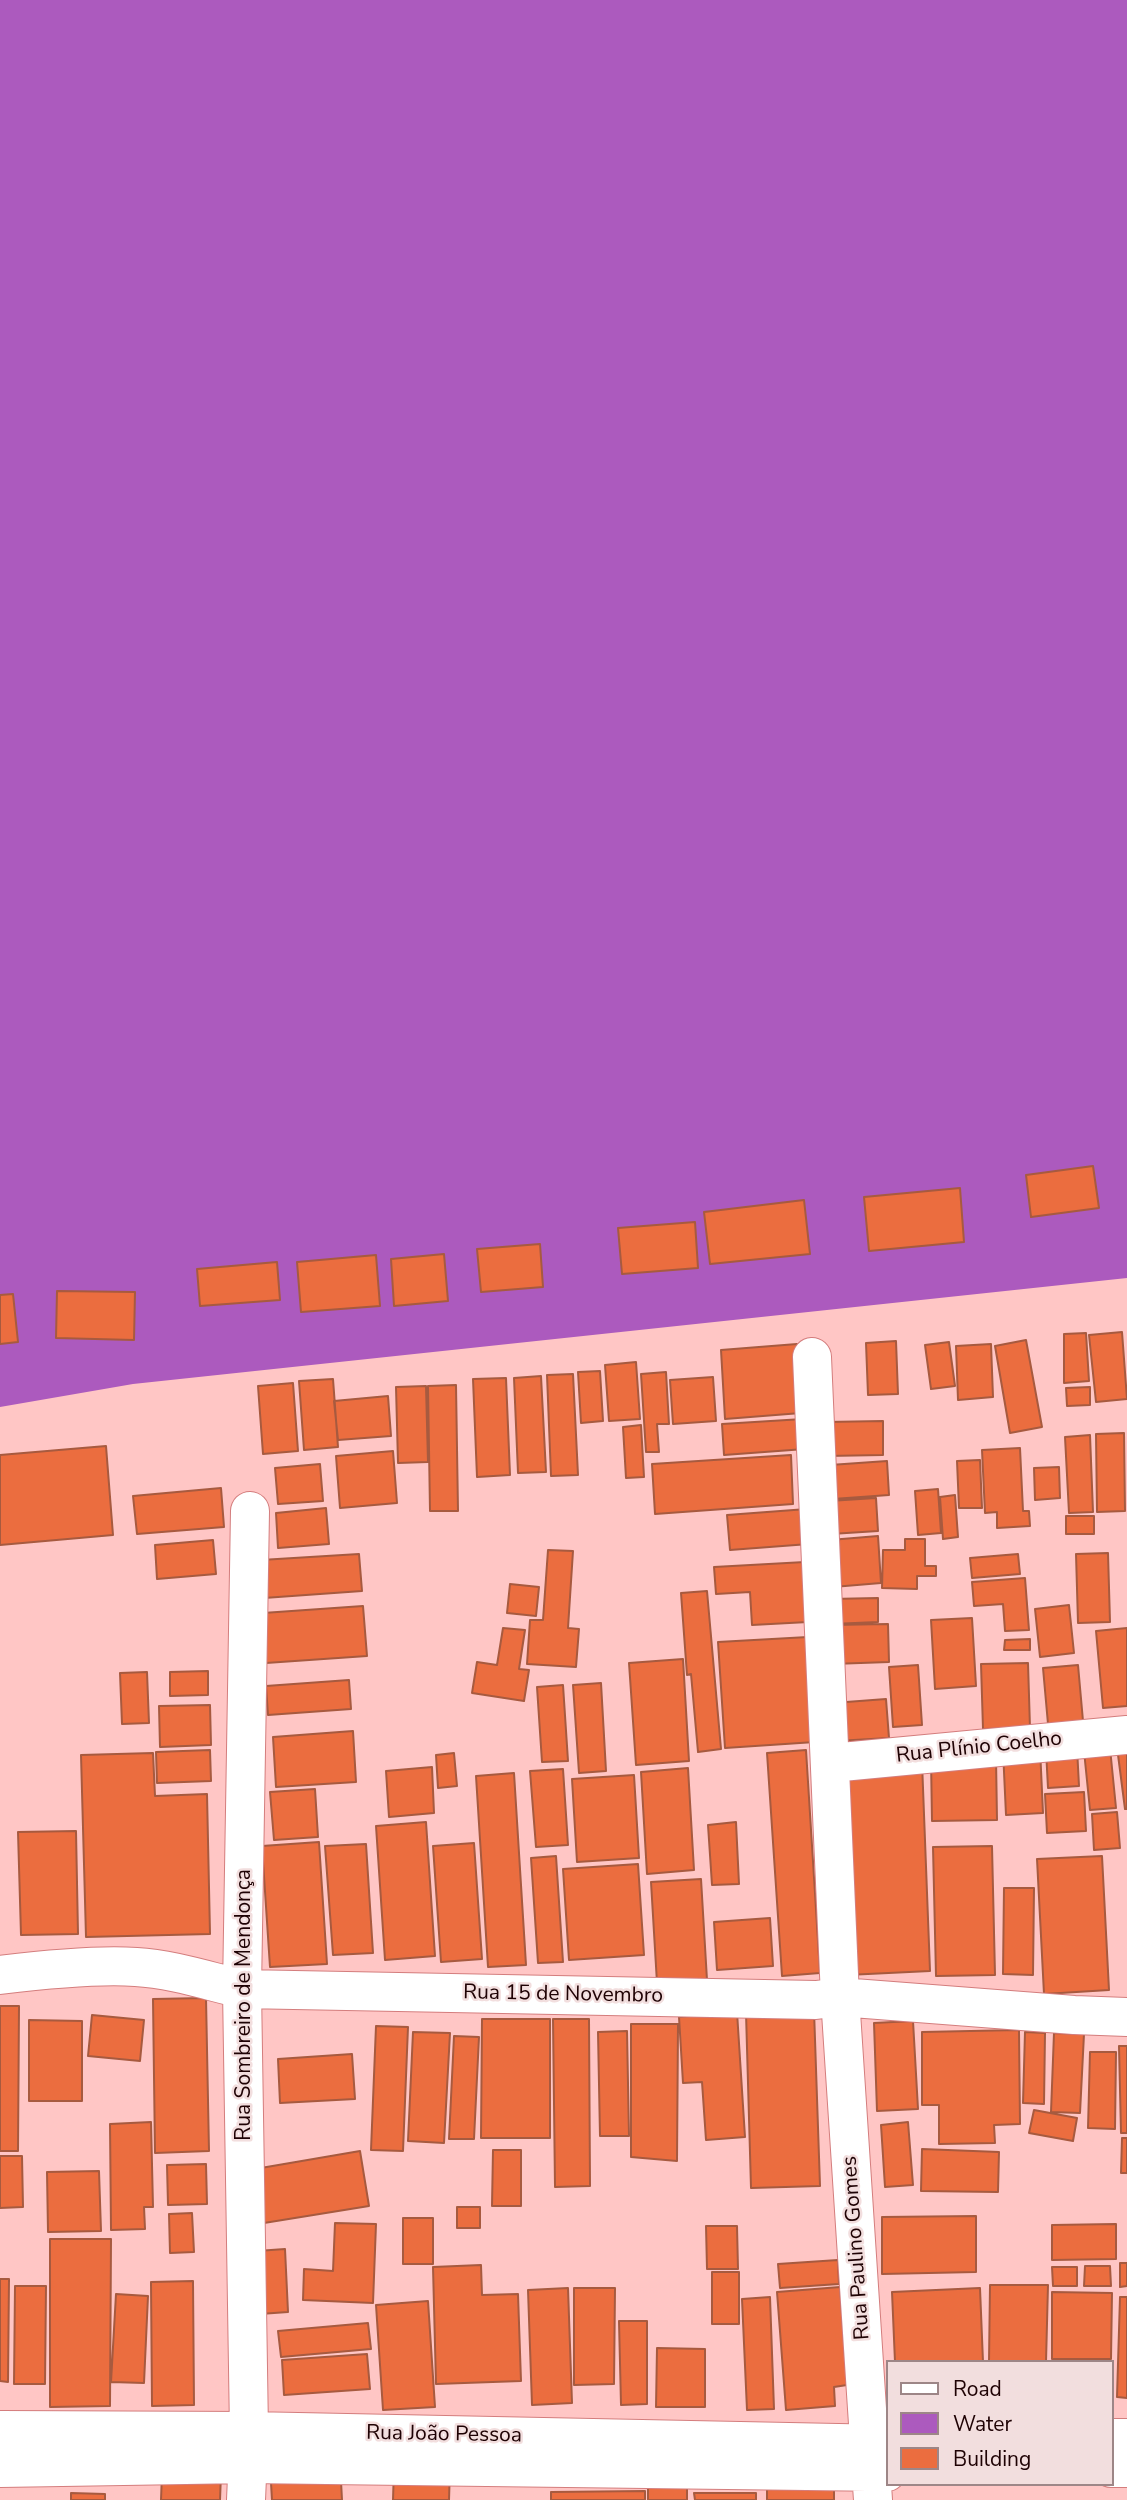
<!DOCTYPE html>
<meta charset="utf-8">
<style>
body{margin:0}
#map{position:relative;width:1127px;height:2500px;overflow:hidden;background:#ffc6c5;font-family:"Nunito Sans",sans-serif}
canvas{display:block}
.legend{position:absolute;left:886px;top:2360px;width:228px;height:126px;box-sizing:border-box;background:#f2dede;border:2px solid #9d8687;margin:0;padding:9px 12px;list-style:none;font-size:21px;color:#1e0204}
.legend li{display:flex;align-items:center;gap:14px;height:35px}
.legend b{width:35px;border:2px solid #9d8687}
</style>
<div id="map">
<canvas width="1127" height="2500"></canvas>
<ul class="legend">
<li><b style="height:9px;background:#fff"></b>Road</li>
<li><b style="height:19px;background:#ac5abe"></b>Water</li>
<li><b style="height:19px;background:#eb6d3f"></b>Building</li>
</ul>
</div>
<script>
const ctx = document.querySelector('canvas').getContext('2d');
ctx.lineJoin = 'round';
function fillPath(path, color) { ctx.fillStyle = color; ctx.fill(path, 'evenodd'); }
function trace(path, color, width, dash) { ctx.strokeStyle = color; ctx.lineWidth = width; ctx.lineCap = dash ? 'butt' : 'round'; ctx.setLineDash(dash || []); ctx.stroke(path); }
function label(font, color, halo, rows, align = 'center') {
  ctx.font = font + ' "Nunito Sans",sans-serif'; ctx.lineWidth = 5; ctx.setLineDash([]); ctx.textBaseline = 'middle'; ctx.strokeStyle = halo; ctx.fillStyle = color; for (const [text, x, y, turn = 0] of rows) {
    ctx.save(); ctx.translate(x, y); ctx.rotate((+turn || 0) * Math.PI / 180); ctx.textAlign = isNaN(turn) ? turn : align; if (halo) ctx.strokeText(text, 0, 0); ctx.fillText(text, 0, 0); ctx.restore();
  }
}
const water = new Path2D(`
 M0 0H1127V1278L133 1384 0 1407Z`);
const building = new Path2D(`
 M1093 1166 1099 1208 1031 1217 1026 1175Z
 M960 1188 964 1242 869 1251 864 1197Z
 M804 1200 810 1254 710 1264 704 1212Z
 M695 1222 698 1268 622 1274 618 1228Z
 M540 1244 543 1287 481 1292 477 1249Z
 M444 1254 448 1301 394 1306 391 1259Z
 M376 1255 380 1306 301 1312 297 1262Z
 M277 1262 280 1300 200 1306 197 1269Z
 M57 1291 135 1292 134 1340 56 1338Z
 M13 1294 18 1342 0 1344V1295Z
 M1122 1332 1127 1399 1096 1402 1089 1335Z
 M1086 1333 1089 1381 1064 1383V1334Z
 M1026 1340 1042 1427 1010 1433 995 1346Z
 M896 1341 898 1394 868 1395 866 1343Z
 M949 1342 955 1386 931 1389 925 1345Z
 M797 1344 801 1413 725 1419 721 1350Z
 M991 1344 993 1397 958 1400 956 1346Z
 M636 1362 640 1419 609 1421 605 1365Z
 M600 1371 603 1421 581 1423 578 1372Z
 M666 1372 669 1424H657L659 1452H646L641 1374Z
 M573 1374 578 1475 551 1476 547 1375Z
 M541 1376 546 1472 518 1473 514 1378Z
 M713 1377 716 1421 673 1424 670 1380Z
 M506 1378 510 1475 477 1477 473 1379Z
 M333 1379 338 1447 304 1450 299 1381Z
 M293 1383 298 1451 263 1454 258 1386Z
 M456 1385 458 1511H430L428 1386Z
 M426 1386 428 1462 398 1463 396 1387Z
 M1090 1387V1405L1067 1406 1066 1388Z
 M388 1396 391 1436 338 1440 334 1401Z
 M803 1419 805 1449 724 1455 722 1424Z
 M883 1421V1455L826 1456V1422Z
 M641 1425 644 1477 626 1478 623 1427Z
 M1124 1433 1125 1511 1097 1512 1096 1434Z
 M1090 1435 1093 1512 1069 1513 1065 1437Z
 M106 1446 113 1535 0 1545V1455Z
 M1020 1448 1023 1511H1029L1030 1526 997 1528V1512L985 1513 982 1450Z
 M393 1451 397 1503 340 1508 336 1456Z
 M791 1455 793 1504 655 1514 652 1464Z
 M980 1460 982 1508H959L957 1461Z
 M887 1461 889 1495 833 1499 830 1465Z
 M320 1464 323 1501 278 1504 275 1468Z
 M1059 1467 1060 1498 1035 1500 1034 1468Z
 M221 1488 224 1527 137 1534 133 1496Z
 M938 1489 941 1533 918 1535 915 1491Z
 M955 1495 958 1537 943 1539 940 1497Z
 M876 1498 878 1531 831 1534 829 1501Z
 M326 1508 329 1544 278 1548 276 1513Z
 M807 1509 809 1544 730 1550 727 1515Z
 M1066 1516H1094V1534H1066Z
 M878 1536 881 1583 833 1587 830 1540Z
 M905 1539H925V1566H936V1576H917V1589L882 1588 883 1550H905Z
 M213 1540 216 1574 157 1579 155 1545Z
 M548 1550 573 1551 568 1628 579 1629 576 1667 527 1664 530 1620H543Z
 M1108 1553 1110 1622 1078 1623 1076 1554Z
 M359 1554 362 1591 264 1598 261 1560Z
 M1018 1554 1020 1574 972 1578 970 1558Z
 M805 1562 808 1622 752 1625 750 1592 716 1594 714 1567Z
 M1025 1578 1029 1630 1005 1631 1003 1604 974 1606 972 1582Z
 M510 1584 539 1587 536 1616 507 1613Z
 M707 1591 721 1749 698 1752 691 1674 687 1675 681 1593Z
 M878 1598V1622L832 1624 831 1599Z
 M1069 1605 1074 1653 1040 1657 1035 1609Z
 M363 1606 367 1656 266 1663 263 1613Z
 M972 1618 976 1686 935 1689 931 1620Z
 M888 1624 889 1662 832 1664 831 1625Z
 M503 1628 525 1630 519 1669 529 1670 524 1701 472 1693 477 1662 497 1665Z
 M1127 1628V1706L1103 1708 1096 1631Z
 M808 1637 815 1742 725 1748 718 1642Z
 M1030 1639V1650H1004L1005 1640Z
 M683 1659 689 1761 636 1765 629 1663Z
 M1028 1663 1030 1728 983 1729 981 1664Z
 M918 1665 922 1725 893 1727 889 1667Z
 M1078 1665 1083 1721 1048 1724 1043 1668Z
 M208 1671V1695L170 1696V1672Z
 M147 1672 149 1723 122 1724 120 1673Z
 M349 1680 351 1709 268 1715 266 1686Z
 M601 1683 606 1771 579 1773 573 1685Z
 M563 1685 568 1761 542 1762 537 1687Z
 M886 1699 889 1738 836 1741 833 1703Z
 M210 1705 211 1745 160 1747 159 1706Z
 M353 1731 356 1782 276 1787 273 1737Z
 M1127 1745V1809H1125L1117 1747Z
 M1040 1748 1043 1813 1006 1815 1003 1750Z
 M1077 1748 1079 1786 1048 1788 1046 1750Z
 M1110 1748 1116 1808 1090 1810 1084 1751Z
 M210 1750 211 1781 157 1783 156 1752Z
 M806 1750 820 1973 782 1976 767 1753Z
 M153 1753 155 1796 207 1794 210 1934 86 1937 81 1755Z
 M454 1753 457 1786 438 1788 436 1755Z
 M996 1758 997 1820 932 1821 931 1759Z
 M922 1762 930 1971 847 1975 839 1765Z
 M432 1767 434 1813 389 1817 386 1771Z
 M688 1768 694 1870 647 1874 641 1772Z
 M563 1769 568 1845 536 1847 530 1771Z
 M514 1773 526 1965 488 1967 476 1776Z
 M634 1775 639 1858 577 1862 572 1779Z
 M315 1789 318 1837 274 1840 270 1792Z
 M1084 1792 1086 1831 1047 1833 1045 1794Z
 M1117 1812 1120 1848 1094 1850 1092 1814Z
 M426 1822 435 1956 385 1960 376 1826Z
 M736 1822 739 1884 712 1885 708 1825Z
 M76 1831 78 1934 21 1935 18 1832Z
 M319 1842 327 1964 270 1967 262 1846Z
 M474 1843 482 1959 441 1962 433 1846Z
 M366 1844 373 1953 333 1955 325 1846Z
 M992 1846 995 1975 936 1976 933 1847Z
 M556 1856 563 1962 538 1963 531 1858Z
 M1102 1856 1109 1990 1044 1994 1037 1859Z
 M638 1864 644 1955 569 1960 563 1869Z
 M701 1879 707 1980 657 1983 651 1882Z
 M1004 1888H1034L1033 1975 1003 1974Z
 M770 1918 773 1966 717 1970 714 1922Z
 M206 1998 209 2151 155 2153 153 1999Z
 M0 2006H19L18 2151H0Z
 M814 2010 820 2186 751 2188 746 2013Z
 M737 2012 745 2137 706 2140 702 2082 683 2083 679 2017Z
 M92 2015 144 2020 140 2061 88 2056Z
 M482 2019H550V2138H481Z
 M553 2019H589L590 2186 555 2187Z
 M29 2020 82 2021V2101H29Z
 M913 2021 918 2109 877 2111 874 2023Z
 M631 2024H678L677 2161 631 2157Z
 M376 2026 408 2027 403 2151 371 2150Z
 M1019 2030 1020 2124 994 2125 995 2143 939 2144V2105H922V2032Z
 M627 2031 629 2136H600L598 2032Z
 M413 2032 450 2033 444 2143 408 2141Z
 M1025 2032 1045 2033 1044 2104 1023 2103Z
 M1054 2033 1084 2034 1080 2113 1051 2112Z
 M454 2036 479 2037 474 2139H449Z
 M1119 2046H1127V2133H1121Z
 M1090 2052H1116L1115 2129 1088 2128Z
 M352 2054 355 2099 280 2103 278 2059Z
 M1034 2110 1077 2118 1073 2141 1029 2133Z
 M151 2122 153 2207H144L145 2229 111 2230 110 2124Z
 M908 2122 913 2185 885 2187 881 2125Z
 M1122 2138H1127V2173H1121Z
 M922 2149 999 2152 998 2192 921 2191Z
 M493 2150H521V2206H492Z
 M360 2151 369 2206 264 2223 255 2169Z
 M0 2156H22L23 2207 0 2208Z
 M206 2164 207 2204 168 2205 167 2165Z
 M99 2171 101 2231 48 2232 47 2172Z
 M457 2207H480V2228H457Z
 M192 2213 194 2252 170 2253 169 2214Z
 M976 2216V2272L882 2274V2217Z
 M403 2218H433V2264H403Z
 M335 2223 376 2224 373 2303 303 2300 304 2269 333 2271Z
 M1116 2224V2259L1052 2260V2225Z
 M706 2226H737L738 2269H707Z
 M50 2239H111L110 2406 50 2407Z
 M285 2249 288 2312 260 2314 257 2251Z
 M838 2260 839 2284 780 2288 778 2264Z
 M1120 2263H1127V2286L1120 2287Z
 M481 2265 482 2295 518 2294 521 2381 436 2384 433 2267Z
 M1085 2266H1110L1111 2286H1084Z
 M1052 2267H1077V2286H1053Z
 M712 2272H739V2324H712Z
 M0 2279H9L8 2382 0 2381Z
 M193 2281 194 2405 152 2406 151 2282Z
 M990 2285H1048L1046 2362H989Z
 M15 2286H46L45 2384H14Z
 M840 2287 847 2385 834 2387 835 2406 786 2410 777 2292Z
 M568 2288 572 2403 532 2405 528 2290Z
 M574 2288H615L614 2384 574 2385Z
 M980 2288 983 2362H895L892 2292Z
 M1052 2292 1112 2293 1111 2359H1052Z
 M116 2294 148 2296 144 2383 111 2382Z
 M770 2297 774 2409 747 2410 742 2299Z
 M1120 2297H1127V2398L1117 2397Z
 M428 2301 435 2407 383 2410 376 2305Z
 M619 2321H647V2404L621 2405Z
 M368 2323 371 2349 281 2357 278 2331Z
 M657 2348 705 2349V2407H656Z
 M367 2354 370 2389 284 2395 282 2360Z
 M394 2467 450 2468 449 2500H393Z
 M162 2473 221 2474 220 2500H161Z
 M648 2476H687V2500H648Z
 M341 2481 342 2500H272L271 2483Z
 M834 2488V2500H767V2489Z
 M645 2491V2500H551V2492Z
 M71 2493 105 2494V2500H71Z
 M694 2493H756V2500H695Z`);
const minor = new Path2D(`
 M812 1357 840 1997 873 2500
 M831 1763 1127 1735
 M0 1975C41 1970 95 1964 136 1967 172 1969 208 1981 242 1989L816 2000 840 1997 1074 2015 1127 2017
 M0 2430 249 2431 887 2444
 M1111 2438H1127
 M0 2468 247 2464 887 2472
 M1111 2468H1127
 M246 2500 249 2431 242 1989 250 1511`);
const streetNames = [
 ["Rua Plínio Coelho",979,1748,-6],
 ["Rua 15 de Novembro",563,1995,1],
 ["Rua Sombreiro de Mendonça",245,2005,-90],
 ["Rua Paulino Gomes",857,2248,-94],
 ["Rua João Pessoa",444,2435,1]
];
fillPath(water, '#ac5abe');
fillPath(building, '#eb6d3f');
trace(building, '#a75a3f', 2);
trace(minor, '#d47d7d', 40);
trace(minor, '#fff', 38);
label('21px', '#1e0204', '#f2dede', streetNames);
</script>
